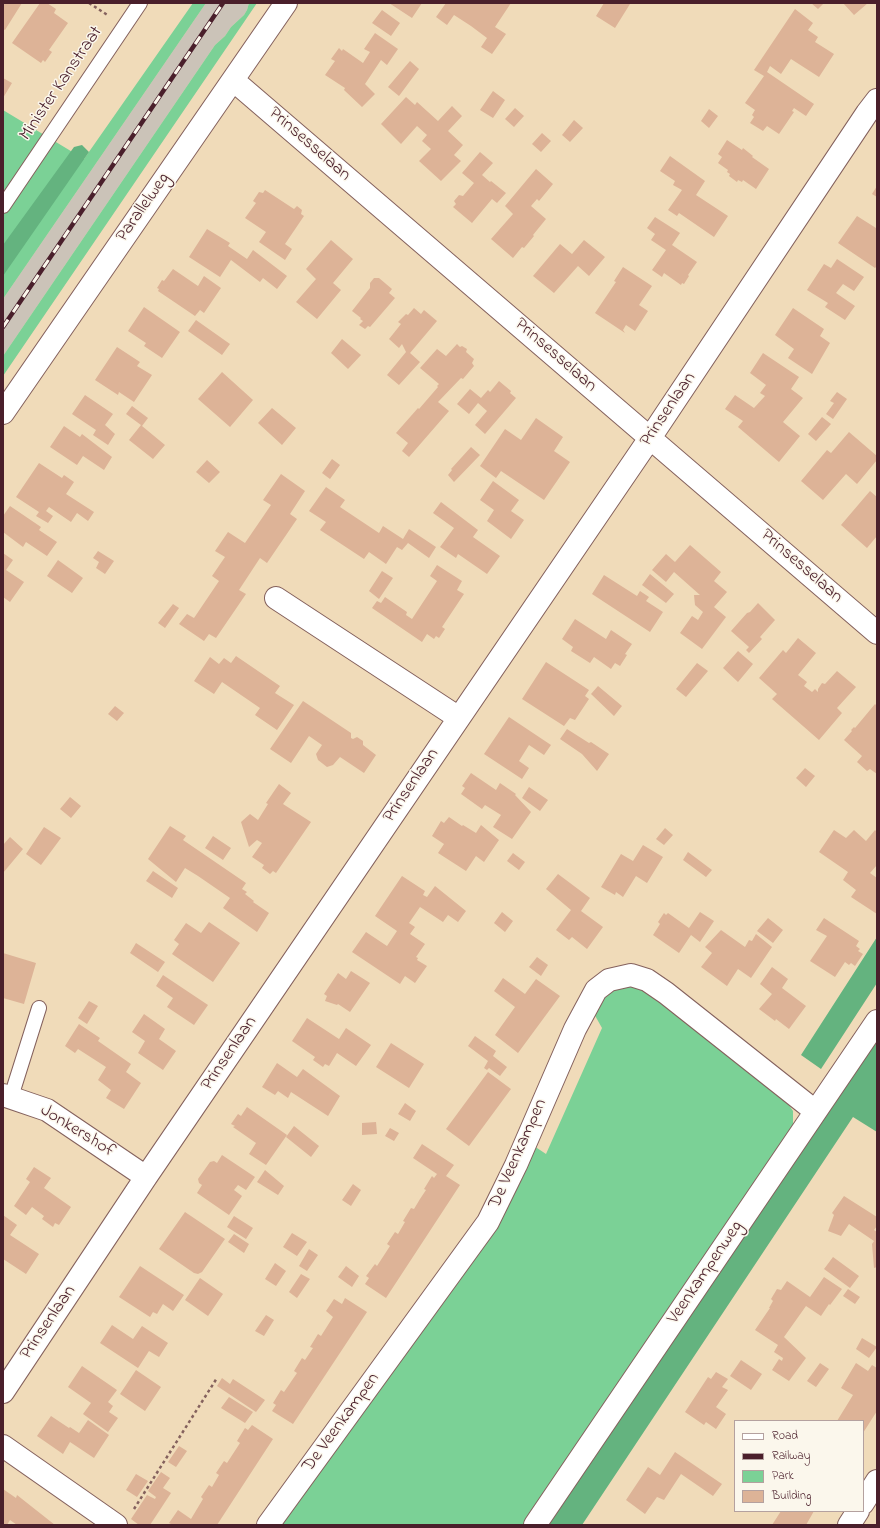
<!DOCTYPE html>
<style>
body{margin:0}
#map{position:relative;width:880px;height:1528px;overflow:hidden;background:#f0dbb9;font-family:"Indie Flower",sans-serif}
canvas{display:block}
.frame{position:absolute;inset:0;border:4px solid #4a1f2b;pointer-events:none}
.legend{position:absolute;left:734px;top:1420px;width:130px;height:92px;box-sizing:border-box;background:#fbf7ec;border:1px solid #b4a19f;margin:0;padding:5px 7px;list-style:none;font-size:12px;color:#4a1f2b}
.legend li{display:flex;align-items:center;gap:8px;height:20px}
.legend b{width:20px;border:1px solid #b4a19f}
</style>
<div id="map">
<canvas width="880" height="1528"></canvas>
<div class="frame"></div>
<ul class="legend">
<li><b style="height:5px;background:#fff"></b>Road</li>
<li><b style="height:5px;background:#4a1f2b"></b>Railway</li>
<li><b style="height:11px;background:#7bd196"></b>Park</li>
<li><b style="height:11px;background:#ddb397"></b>Building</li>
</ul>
</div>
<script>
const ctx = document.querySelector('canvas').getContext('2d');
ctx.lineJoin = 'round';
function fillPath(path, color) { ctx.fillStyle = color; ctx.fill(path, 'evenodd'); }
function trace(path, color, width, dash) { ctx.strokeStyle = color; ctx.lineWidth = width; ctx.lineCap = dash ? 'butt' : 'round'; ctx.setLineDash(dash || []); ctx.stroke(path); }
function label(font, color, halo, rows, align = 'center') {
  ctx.font = font + ' "Indie Flower",sans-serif'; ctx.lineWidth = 3; ctx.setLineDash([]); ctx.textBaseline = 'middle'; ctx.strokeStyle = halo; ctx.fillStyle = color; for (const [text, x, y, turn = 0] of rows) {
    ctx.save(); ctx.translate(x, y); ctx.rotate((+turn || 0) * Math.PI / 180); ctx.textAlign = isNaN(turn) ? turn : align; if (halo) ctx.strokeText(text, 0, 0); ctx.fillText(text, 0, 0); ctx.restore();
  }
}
const industrial = new Path2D(`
 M206 3H249L247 10 244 15 231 27 225 36 215 45 3 356V299Z`);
const green = new Path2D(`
 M193 3H206L3 299V110L84 159Z
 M249 3H257L3 376V356L215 45 225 36 231 27 244 15 247 10Z
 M631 985 650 993 785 1099 793 1111V1126L527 1525H276L534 1146 546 1154 602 1028 593 1012 605 992Z`);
const forest = new Path2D(`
 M82 145 89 152 3 276V245L74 147Z
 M877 937V983L821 1069 801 1055Z
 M877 1037V1132L853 1117 582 1525H548Z`);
const building = new Path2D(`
 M3 3H22L5 30 3 29Z
 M40 3H47L56 9 54 13 68 23 49 50 52 52 45 62 43 60 41 63 12 43Z
 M389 3H422L412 18Z
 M446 3H511L495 27 506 34 492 54 481 47 487 38 471 26 454 15 447 25 436 17Z
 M604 3 630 4 615 28 596 16Z
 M811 3H824L818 9Z
 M843 3H868L854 15Z
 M795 9 813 23 808 30 818 37 815 42 834 54 819 77 791 59 781 74 770 66 767 72 814 104 806 116 794 108 792 111 794 112 779 134 767 126 763 131 750 123 754 117 752 115 755 110 745 103 764 76 754 70Z
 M382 10 400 23 391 36 372 23Z
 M375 33 398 49 387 65 381 60 365 84 375 94 362 107 344 90 345 88 325 75 335 61 331 59 339 48 342 51 343 49 363 63 370 52 364 49Z
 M410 61 419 69 399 96 388 87Z
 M3 78 12 83 3 98Z
 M493 91 505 100 493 118 480 110Z
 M406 97 415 105 417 102 438 121 452 106 462 116 448 131 463 145 454 155 461 161 441 181 419 161 431 149 422 141 427 135 417 126 401 144 381 124Z
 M515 108 524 116 514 127 505 119Z
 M709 109 718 116 709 128 701 121Z
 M574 120 583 128 570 142 562 135Z
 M542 133 551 141 541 152 532 144Z
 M727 140 742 150 743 148 753 156 752 157 769 169 756 189 743 180 742 182 738 180 737 182 729 176 730 174 727 172 728 170 718 163 722 157 718 154Z
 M480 152 493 163 482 175 490 182 491 181 506 193 497 203 492 199 472 223 453 207 456 204 454 201 459 195 463 196 474 183 462 173Z
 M670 156 705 181 696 195 728 216 714 237 679 213 677 216 668 210 682 190 673 185 675 181 660 171Z
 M536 169 553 184 539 201 537 199 531 206 546 219 533 235 534 236 524 248 522 247 513 258 491 239 513 214 505 206Z
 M877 186V197L872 194Z
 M265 190 294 209 297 206 302 210 301 214 304 216 285 244 292 249 285 260 259 242 266 232 245 218 256 203 253 201 259 192 263 193Z
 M857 216 876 228 877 227V266L875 268 838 243Z
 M655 217 680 233 672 245 697 262 688 275 689 276 684 284 682 283 681 285 664 273 662 277 652 270 666 250 651 240 655 234 647 228Z
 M207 229 230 243 228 246 247 259 253 250 287 276 277 289 263 278 260 282 231 260 220 277 189 257Z
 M331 240 353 259 333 283 341 290 317 319 296 302 316 279 306 269Z
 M584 240 605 257 589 276 578 266 554 293 533 276 560 244 572 254Z
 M837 259 864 277 854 291 843 284 836 293 855 306 845 320 825 307 828 303 807 290 824 264 831 268Z
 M623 267 652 286 639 305 648 311 635 331 626 325 623 330 625 333 595 313 616 282 614 281Z
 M173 269 198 286 204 276 221 288 204 313 200 310 195 316 158 291 159 289 157 288 162 280 164 281Z
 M374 278H379L392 289 389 293 395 298 370 327 368 326 365 329 359 325 363 321 360 319 361 318 352 311 370 288V283Z
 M144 307 180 332 162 358 144 346 146 343 128 331Z
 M414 308 421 314 424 310 437 321 410 353 420 362 399 385 387 375 406 352 402 344 399 348 389 339 401 324 398 322 406 314 408 315Z
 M793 308 824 329 820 336 830 343 812 374 788 358 794 349 775 335Z
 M196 320 230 344 222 355 188 331Z
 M342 339 361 355 348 369 331 353Z
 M457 344 460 347 462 346 467 349 466 352 474 359 472 363 474 366 463 379 461 378 438 402 449 411 409 457 402 451 408 443 396 433 418 408 419 409 438 387 437 386 439 384 420 368 437 349 446 356Z
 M117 347 140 362 137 366 152 375 134 402 119 392 118 395 95 380Z
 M763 353 799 377 791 389 803 398 783 422 800 436 779 462 738 427 743 421 725 409 735 395 754 408 765 396 760 393 766 385 750 373Z
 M222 372 253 400 230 427 198 399Z
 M499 381 511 391 510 393 516 398 485 434 475 425 487 411 478 403 469 414 457 404 470 389 481 398 488 390 490 392Z
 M837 392 847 399 833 419 826 414 834 403 830 401Z
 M85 395 113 414 105 425 115 434 108 445 93 435 96 430 72 414Z
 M132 406 148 418 142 426 165 445 153 459 129 440 141 425 126 414Z
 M272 408 296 428 282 445 258 423Z
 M822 417 831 424 816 441 808 434Z
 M536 418 563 437 554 451 570 462 544 500 501 471 496 478 480 466 505 429 521 440Z
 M64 426 80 437 82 434 112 457 104 470 83 456 77 465 50 447Z
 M849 432 877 456V460L857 484 846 474 823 500 801 481 827 450 831 453Z
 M471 447 480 455 454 482 448 475 452 470 451 469Z
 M332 459 340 465 330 479 322 473Z
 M207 460 220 472 209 483 196 472Z
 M39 463 62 478 64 475 74 482 66 494 94 512 88 521 77 513 71 522 49 507 46 511 53 516 48 523 36 516 39 512 16 497Z
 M281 474 305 491 290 514 297 519 267 563 260 558 239 590 246 594 216 638 209 634 204 641 179 624 187 614 194 618 219 581 212 576 225 557 215 551 228 532 245 543 271 505 263 500Z
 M493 481 519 500 511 511 524 520 511 539 487 521 494 510 480 500Z
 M326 487 345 500 340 507 379 533 383 526 403 539 409 529 436 547 429 558 408 543 402 550 397 547 386 564 369 552 364 559 320 530 326 522 309 511Z
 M870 491 877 497V536L867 548 841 525Z
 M441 502 478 530 473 537 500 556 487 574 458 554 456 558 440 547 454 528 433 513Z
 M10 506 41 527 39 530 57 542 47 556 26 542 23 547 3 532V516Z
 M690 545 721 572 714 581 727 592 714 607 726 617 702 649 680 633 692 616 698 620 703 612 695 605 694 595H700L674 572 666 582 652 570 666 554 675 562Z
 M98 551 114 561 105 574 96 568 99 562 93 558Z
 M3 553 13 560 6 570 24 582 10 602 3 597Z
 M58 560 83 578 72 593 47 576Z
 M437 565 462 581 457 590 464 594 442 627 445 629 439 638 436 636 434 639 427 634 422 642 372 608 377 601 381 603 385 597 407 612 406 615 412 619 437 581 430 576Z
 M382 571 393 578 379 599 369 591Z
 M650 574 674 594 666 603 642 585Z
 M604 575 637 596 640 591 649 597 646 601 663 612 650 632 592 594Z
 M758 603 775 620 760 637 762 639 749 653 746 650 749 647 731 631 747 613 750 612Z
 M173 604 179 608 165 628 158 623Z
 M575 619 606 639 611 630 632 644 625 654 627 655 620 666 615 663 611 669 594 657 590 663 571 651 573 647 562 639Z
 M798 638 816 653 798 675 807 682 804 686 812 692 815 689 818 692V689L822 683 825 684 837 671 856 687 837 708 842 713 819 740 772 699 777 694 759 678 783 650 786 653Z
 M738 651 753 664 738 682 723 668Z
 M236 656 280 686 275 693 294 705 277 730 255 715 260 708 222 682 214 694 194 681 210 657 219 664 224 658 231 663Z
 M546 662 589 690 585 696 589 699 575 720 570 718 564 726 522 699Z
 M697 663 708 671 686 697 676 689Z
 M598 686 622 706 614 716 591 694Z
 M303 701 351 733V738L353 739 357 737 363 741V745L376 755 364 773 340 757 333 765 327 767 318 760 316 754 322 745 309 736 291 763 270 749Z
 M875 704 877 706V774L870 769 867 771 857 762 862 756 844 740 852 731 851 730 854 727 855 728Z
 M115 706 124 713 117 721 108 714Z
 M509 717 551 745 544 755 529 745 519 761 529 768 522 779 484 754Z
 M567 729 589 743 591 742 609 754 597 771 582 754 560 739Z
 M805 768 815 776 806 787 796 778Z
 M471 773 496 790 500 783 516 794 515 795 531 812 512 839 493 827 501 815 485 805 482 809 461 794 465 788 462 786Z
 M279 784 291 793 283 804 311 822 276 873 273 871 270 874 262 868 264 865 252 857 262 843 257 840 249 847 241 822 250 814 258 820 268 804 266 803Z
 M529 787 548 800 540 811 522 798Z
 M70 797 81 806 71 818 60 809Z
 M449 817 462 826 463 825 476 833 481 825 499 840 484 862 476 856 466 871 438 853 444 844 432 836 441 821 444 823Z
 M170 826 186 836 183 840 246 883 242 889 247 892 245 894 254 901 253 902 269 913 257 932 223 908 230 898 198 876 185 868 176 882 148 859Z
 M44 827 61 838 41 865 26 854Z
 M665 828 673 835 664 845 656 839Z
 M834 830 846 838 854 830 866 841 875 830 877 832V865L870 873 877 878V914L851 897 856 890 843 880 848 872 819 852Z
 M213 836 231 848 223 860 205 848Z
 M10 837 23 849 3 873V845Z
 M643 845 663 857 647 883 636 876 623 897 616 892 615 895 601 887 621 854 633 861Z
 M688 852 712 870 706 877 683 860Z
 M513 853 525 862 519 870 507 861Z
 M153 871 178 888 172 898 146 881Z
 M558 874 590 898 581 911 603 927 587 949 572 937 569 940 556 930 571 910 546 889Z
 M402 876 425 891 423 895 427 897 435 886 466 911 458 922 448 915 443 922 420 907 409 923 415 927 410 934 425 944 416 957 418 958 417 960 427 966 415 983 405 976 400 984 352 952 366 932 387 946 397 931 375 916Z
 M502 912 513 921 505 932 494 923Z
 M700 912 714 921 700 942 691 935 679 953 653 935 660 924 658 922 664 913 666 915 668 913 689 928Z
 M768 918 783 930 773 943 757 931Z
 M824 918 859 941 856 946 860 949 858 951 863 954 855 966 851 963 849 965 845 962 835 977 810 961 827 936 816 930Z
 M209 922 240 943 213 982 172 954 179 944 174 940 186 923 201 933Z
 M721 930 745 947 749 940 752 941 756 934 772 947 751 978 738 969 727 986 701 967 712 953 705 947Z
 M136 943 165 962 158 972 130 953Z
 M3 953 36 963 24 1004 3 998Z
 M537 957 548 965 541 976 529 967Z
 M772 967 788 979 782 988 806 1006 789 1029 776 1019 775 1021 759 1009 772 994 760 984Z
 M351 971 370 983 350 1012 338 1004 337 1005 325 1001 327 996 324 994 338 973 346 979Z
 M163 975 208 1005 194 1025 167 1007 173 998 156 986Z
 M503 978 525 994 536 979 560 996 518 1053 495 1035 515 1007 494 991Z
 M89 1001 98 1006 87 1024 78 1018Z
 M144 1014 165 1029 159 1039 176 1051 163 1070 138 1053 145 1041 132 1032Z
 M307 1018 339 1039 346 1028 371 1045 356 1066 337 1053 329 1066 325 1064 323 1067 313 1060 315 1057 292 1041Z
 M79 1024 100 1038 98 1041 131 1064 126 1072 141 1083 124 1109 106 1098 111 1090 98 1080 106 1067 78 1049 75 1053 65 1046Z
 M475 1036 496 1051 493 1056 507 1067 500 1076 489 1068 487 1070 484 1068 488 1061 468 1046Z
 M391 1043 424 1064 409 1088 376 1067Z
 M277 1063 297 1077 303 1069 340 1096 328 1116 291 1092 288 1098 278 1091 275 1095 262 1087Z
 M488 1072 511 1089 469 1146 446 1129Z
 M405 1103 416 1111 410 1121 398 1114Z
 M247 1107 287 1135 266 1165 249 1154 256 1143 233 1127 235 1126 231 1124 238 1114 241 1116Z
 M376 1122 377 1134 362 1135V1123Z
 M294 1126 319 1146 311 1157 286 1137Z
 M390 1128 399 1133 394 1141 385 1136Z
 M422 1144 454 1165 446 1176 460 1185 386 1298 365 1284 369 1278 366 1276 375 1264 377 1266 390 1246 387 1244 395 1232 398 1234 405 1222 403 1221 411 1208 414 1209 420 1199 426 1190 424 1189 432 1176 434 1178 437 1174 413 1158Z
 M222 1155 255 1177 246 1190 238 1185 234 1190 242 1196 229 1215 197 1193 202 1185 199 1183 198 1179 210 1162 214 1161 217 1163Z
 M34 1167 51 1178 44 1188 71 1207 59 1225 55 1223 53 1227 42 1219 44 1216 32 1207 26 1215 14 1206 30 1182 26 1179Z
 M265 1170 284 1186 278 1195 257 1182Z
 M353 1184 361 1190 351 1206 342 1200Z
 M844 1196 877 1217V1226L874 1230 877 1232V1267L874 1268 872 1244 874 1241 849 1224 841 1236 828 1231 834 1215 832 1213Z
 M185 1212 225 1239 202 1272 198 1274 194 1273 159 1249Z
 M3 1215 17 1225 10 1235 39 1254 26 1274 3 1259Z
 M234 1216 253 1228 246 1239 227 1227Z
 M292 1233 307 1242 297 1256 283 1247Z
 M234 1234 249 1244 244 1253 228 1242Z
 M309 1249 318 1255 307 1271 299 1266Z
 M833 1257 859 1276 850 1288 824 1269Z
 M275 1263 286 1271 276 1286 265 1279Z
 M140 1266 184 1295 173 1311 163 1304 157 1314 153 1312 150 1317 119 1297Z
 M346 1266 359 1276 352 1287 338 1277Z
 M301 1274 310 1279 297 1298 289 1292Z
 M824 1277 842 1289 830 1305 829 1304 821 1316 806 1306 784 1337 806 1358 789 1381 772 1370 779 1359 782 1361 783 1358 774 1352 778 1345 755 1330 770 1308H769L773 1301 771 1299 777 1289 781 1290 787 1281 810 1297Z
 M200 1278 223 1294 208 1316 185 1300Z
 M848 1289 860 1297 855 1304 843 1296Z
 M345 1298 367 1312 293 1424 272 1411 276 1405 273 1403 281 1390 284 1392 297 1373 294 1371 302 1358 305 1360 313 1348 310 1347 318 1334 321 1336 333 1317 326 1311 334 1299 342 1304Z
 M266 1315 274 1320 264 1336 255 1331Z
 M112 1325 133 1339 142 1326 168 1343 159 1357 149 1351 138 1368 100 1343Z
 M862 1338 877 1347 869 1358 856 1349Z
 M741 1360 762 1374 751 1390 730 1376Z
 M820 1363 829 1369 816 1387 807 1381Z
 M856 1363 868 1371 872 1365 877 1368V1411L863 1433V1421H837L853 1395 841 1388Z
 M82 1366 117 1390 108 1402 113 1406 109 1412 118 1418 108 1432 83 1414 91 1403 68 1387Z
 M136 1370 161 1387 145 1411 120 1394Z
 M716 1372 728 1379 722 1387 728 1390 716 1407 726 1414 716 1429 706 1422 704 1425 685 1412 708 1377 711 1379Z
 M222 1378 230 1384 233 1379 265 1400 256 1412 217 1386Z
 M229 1397 253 1412 245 1423 221 1408Z
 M51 1416 69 1428 70 1427 79 1433 88 1420 109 1435 94 1458 70 1442 63 1454 37 1436Z
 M252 1425 273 1439 217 1525H173L169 1523 178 1510 191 1519 203 1499 201 1497 209 1485 212 1487 219 1475 216 1473 224 1461 227 1463 240 1443 237 1441 245 1428 248 1430Z
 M179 1446 187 1451 176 1467 168 1462Z
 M675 1452 722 1484 713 1496 681 1474 664 1500 657 1497 645 1514 626 1500 648 1467 660 1475Z
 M161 1472 170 1478 163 1488 171 1493 150 1525H139L131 1519 147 1495 155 1499 156 1497 148 1491Z
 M136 1474 148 1481 137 1497 126 1490Z
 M3 1489 16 1498 17 1495 55 1525H17L10 1520 7 1525H3Z
 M781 1511H814L806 1525H772Z`);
const path = new Path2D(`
 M89 3 109 16
 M134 1509 217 1378`);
const lane = new Path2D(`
 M3 206 140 3
 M11 1097 39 1008`);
const street = new Path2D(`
 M233 80 877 633
 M3 413 286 3
 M276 598 459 718
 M3 1095 47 1110 146 1177
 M3 1392 146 1177 650 438 867 113 877 100
 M3 1446 116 1525
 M863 1503 877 1481
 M268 1525 488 1222 516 1165 575 1029 596 990 609 980 631 975 647 980 666 993 815 1111
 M535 1525 877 1021
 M849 1525 858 1511`);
const rail = new Path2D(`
 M3 327 223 3`);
const streetNames = [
 ["Minister Kanstraat",62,84,-56],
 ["Prinsesselaan",309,145,41],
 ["Parallelweg",144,208,-55],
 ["Prinsesselaan",555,356,41],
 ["Prinsenlaan",669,410,-56],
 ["Prinsesselaan",801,567,41],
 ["Prinsenlaan",412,786,-56],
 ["Prinsenlaan",230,1054,-56],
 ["Jonkershof",77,1132,32],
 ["De Veenkampen",519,1154,-66],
 ["Veenkampenweg",706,1273,-56],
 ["Prinsenlaan",49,1323,-56],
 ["De Veenkampen",342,1423,-54]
];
fillPath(industrial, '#cbc3b8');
fillPath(green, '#7bd196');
fillPath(forest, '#64b37f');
fillPath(building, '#ddb397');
trace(lane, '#84615d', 16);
trace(street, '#84615d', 24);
trace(path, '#84615d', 2.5, [3, 3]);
trace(lane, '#fff', 14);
trace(street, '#fff', 22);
trace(rail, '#4a1f2b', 4.5);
trace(rail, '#fbf7ec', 3, [9]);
label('18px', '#4a1f2b', '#fbf7ec', streetNames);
</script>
